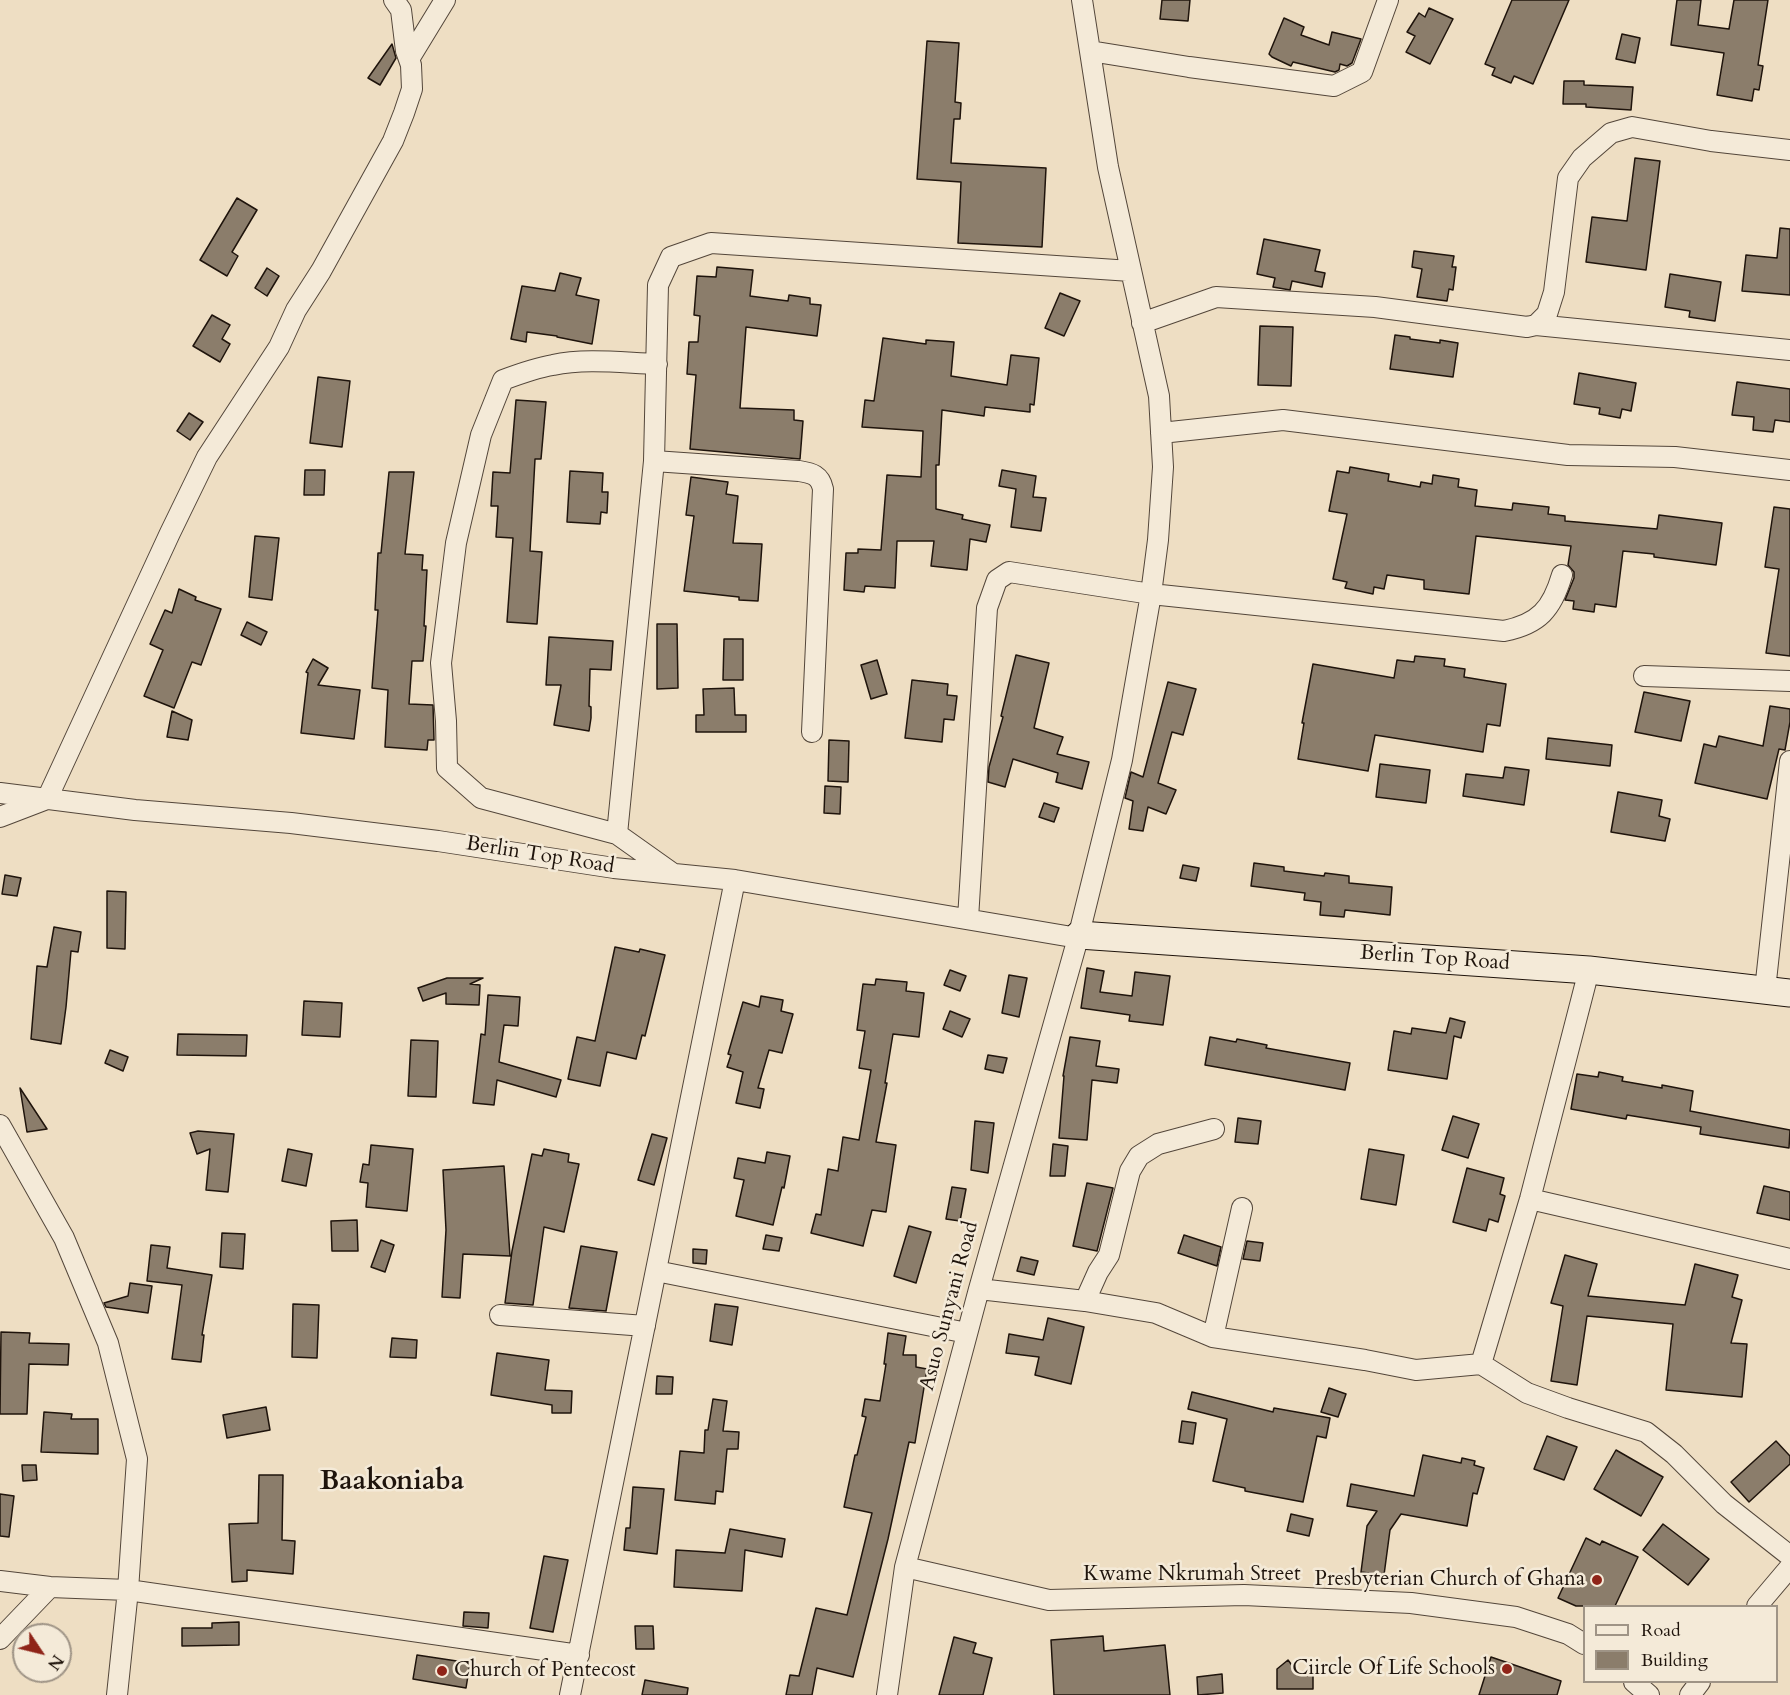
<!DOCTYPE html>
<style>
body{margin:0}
#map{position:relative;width:1790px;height:1695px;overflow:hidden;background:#eedec3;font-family:Cardo,serif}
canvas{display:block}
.legend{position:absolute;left:1583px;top:1605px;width:195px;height:78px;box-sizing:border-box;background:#f4ead8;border:2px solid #9f9486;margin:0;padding:8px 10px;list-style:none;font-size:18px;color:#1f140c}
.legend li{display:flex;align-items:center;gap:12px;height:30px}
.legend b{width:30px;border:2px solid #9f9486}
.north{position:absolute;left:12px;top:1623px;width:60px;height:60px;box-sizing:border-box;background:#f4ead8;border:2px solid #9f9486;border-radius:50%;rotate:125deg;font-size:16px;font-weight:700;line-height:24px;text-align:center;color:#1f140c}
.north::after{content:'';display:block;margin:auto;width:21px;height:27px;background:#8f2418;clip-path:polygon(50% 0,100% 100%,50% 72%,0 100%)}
</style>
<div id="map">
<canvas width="1790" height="1695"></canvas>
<ul class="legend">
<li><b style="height:8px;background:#f4ead8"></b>Road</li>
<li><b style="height:16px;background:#8b7d6b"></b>Building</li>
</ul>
<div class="north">N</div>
</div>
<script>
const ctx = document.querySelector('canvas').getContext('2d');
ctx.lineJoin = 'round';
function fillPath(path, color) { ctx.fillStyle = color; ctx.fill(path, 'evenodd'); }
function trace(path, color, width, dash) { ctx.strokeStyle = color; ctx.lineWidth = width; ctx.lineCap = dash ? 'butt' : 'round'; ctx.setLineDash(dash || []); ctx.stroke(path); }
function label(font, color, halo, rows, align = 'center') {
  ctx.font = font + ' Cardo,serif'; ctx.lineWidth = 5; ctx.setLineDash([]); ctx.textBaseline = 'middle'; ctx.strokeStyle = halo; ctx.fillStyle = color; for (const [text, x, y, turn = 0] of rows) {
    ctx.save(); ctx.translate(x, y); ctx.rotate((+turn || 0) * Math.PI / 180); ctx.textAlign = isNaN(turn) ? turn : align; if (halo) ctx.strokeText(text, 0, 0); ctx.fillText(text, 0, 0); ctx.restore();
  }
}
const building = new Path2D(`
 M1162 0H1190L1188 21 1160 19Z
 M1512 0H1569L1533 84 1514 76 1511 83 1492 75 1495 68 1485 64Z
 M1677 0H1701L1698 25 1729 29 1734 0H1768L1758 65 1763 66 1759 90 1754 89 1752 101 1717 95 1724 53 1671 45Z
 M1429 8 1453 19 1430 64 1406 52 1415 36 1407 32 1419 13 1425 17Z
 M1284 18 1304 27 1301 35 1329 45 1332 32 1361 39 1352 63 1347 66 1340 64 1339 70 1335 72 1293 62 1291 66 1272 57 1269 54Z
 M1622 34 1640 38 1635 63 1616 59Z
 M927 41 959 43 955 102 961 103 960 119H954L951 163 1046 168 1042 247 958 243 961 182 917 179Z
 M392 44 396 58 380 85 368 78Z
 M1564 81H1584V85L1633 87 1631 110 1586 107V104H1563Z
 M1635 158 1660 161 1646 270 1586 262 1592 217 1627 221Z
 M237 198 257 210 232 252 238 256 227 276 200 260Z
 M1780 228 1790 229V295L1742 291 1746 255 1777 258Z
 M1264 239 1320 250 1315 271 1325 273 1322 287 1292 281 1290 290 1273 287 1275 278 1257 274Z
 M1414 251 1454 256 1452 267H1456L1453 290 1449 289 1447 301 1417 297 1422 269 1412 267Z
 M717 267 753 270 750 296 788 301 789 295 810 298V304L821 305 817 336 746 327 740 408 794 410V420L803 421 800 459 690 449 696 375 687 374 689 342H698L700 316 694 315 697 276 716 277Z
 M267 268 279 276 267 296 255 288Z
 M560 273 581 278 576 295 599 300 592 344 557 337V336L527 332 526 342 511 339 522 286 555 291Z
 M1670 274 1721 282 1715 321 1689 317 1690 311 1665 307Z
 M1060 293 1080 301 1064 336 1045 328Z
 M212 315 230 325 222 339 230 344 220 362 193 346Z
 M1260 326 1293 327 1291 386 1258 385Z
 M1395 335 1410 337V339L1440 343V340L1458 343 1453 377 1390 369Z
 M883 338 926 344V340L954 342 951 376 1007 385 1011 355 1039 358 1034 405 1030 404V412L985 407 984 416 942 410 939 465H936V509L963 515 962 519 990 525 986 542 970 539 967 570 931 566 934 541H897L895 588 865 586 864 592 844 590 846 553H858V549L881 550 887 475 921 477 923 431 862 427 865 400 874 401Z
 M1579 373 1636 383 1631 411 1622 409 1620 418 1599 414 1600 408 1574 404Z
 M318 377 350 381 342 447 310 443Z
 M1737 382 1790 389V422L1775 420 1773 432 1753 430 1754 417 1732 415Z
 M516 400 546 402 541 459H535L530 551 542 552 537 624 507 622 513 538 496 537 498 506H491L493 472 510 473Z
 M189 413 203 422 190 440 177 431Z
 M1350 467 1389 474 1388 481 1420 487 1421 482 1432 484 1433 475 1459 479 1458 487 1477 490 1475 506 1512 510 1513 503 1549 507 1548 514 1565 516V521L1657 529 1659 515 1722 523 1716 565 1654 557V554L1623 551 1616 607 1595 604 1594 612 1573 609 1574 601 1565 600 1574 578V572L1568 565 1571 546 1476 536 1469 594 1424 589V580L1387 575 1384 589 1374 587 1373 594 1345 588 1347 582 1333 579 1347 514 1329 511 1337 471 1349 473Z
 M305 470H325L324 495H304Z
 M1002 470 1036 476 1033 497 1046 498 1041 531 1011 527 1016 489 999 486Z
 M570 471 603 473 602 492H608L607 513 601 512 600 524 567 522Z
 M389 472H414L405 554 423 555 422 570H427L424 626H426L423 661H412L409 704 433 705 434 740H428L427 750 385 747 388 690 372 688 378 610H375L378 553H381Z
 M691 477 728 482 726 494 738 496 733 543 762 544 758 601 739 600V597L684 591 694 516 686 515Z
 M1774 507 1790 509V656L1766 653 1779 569 1765 567Z
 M255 536 279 538 272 600 249 597Z
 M179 589 196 597 195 600 221 609 201 665 192 662 174 708 144 696 163 650 150 644 165 610 172 613Z
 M247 622 267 632 261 645 241 635Z
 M657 624H677L678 688 657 689Z
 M549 637 613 641 611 670 590 669 589 706 591 707V718L589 731 554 725 561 685H546Z
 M724 639H743V680H723Z
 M1016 655 1049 663 1034 728 1063 737 1057 754 1089 762 1082 789 1056 782 1058 773 1013 759 1005 787 988 782 989 767 1003 717 1001 716Z
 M1415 656 1445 659 1444 666 1465 669 1464 677 1506 684 1500 726 1487 724 1483 752 1375 735 1368 771 1298 759 1304 723H1302L1313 664 1394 678 1397 660 1414 662Z
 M313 659 328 668 318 685 360 690 354 739 301 733 308 673 306 672Z
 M877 660 887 694 871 699 861 665Z
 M912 680 948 684 947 695 957 696 954 720 944 719 942 742 905 738Z
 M1168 682 1196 689 1183 735 1172 732 1158 783 1176 790 1166 814 1148 807 1143 831 1129 829 1133 801 1125 798 1131 772 1143 777Z
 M734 688 735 715H746V732H696V715H704L703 689Z
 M1644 692 1690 701 1681 741 1635 732Z
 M1770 706 1790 709V722L1785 750 1779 749 1767 799 1695 783 1704 744 1716 747 1719 736 1763 746Z
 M172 711 192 720 188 740 167 737Z
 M1548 738 1612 745 1610 766 1546 759Z
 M829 740 849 741 848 782 828 781Z
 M1380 764 1430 770 1426 803 1376 797Z
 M1505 767 1529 770 1524 805 1463 796 1466 774 1503 778Z
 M825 786 841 787 840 814 824 813Z
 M1618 792 1662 800 1659 816 1670 819 1665 841 1611 832Z
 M1044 803 1059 808 1054 822 1039 817Z
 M1254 863 1284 867V871L1324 876 1325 873 1349 876V883L1392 887 1390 915 1345 910 1344 917 1320 915 1321 902 1304 900 1305 893 1251 886Z
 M1183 865 1199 868 1196 881 1180 878Z
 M5 875 21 878 17 896 2 894Z
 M107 891 126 892 125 949 107 948Z
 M54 927 81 932 78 952 71 951 66 1007 61 1044 31 1039 37 966 47 967Z
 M615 947 639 952 640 949 665 955 645 1036 642 1035 636 1059 607 1052 600 1086 568 1079 577 1037 595 1041Z
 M1087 968 1104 971 1100 992 1132 996 1135 972 1170 976 1163 1025 1129 1021 1130 1015 1081 1008Z
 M950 970 966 976 960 991 944 985Z
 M1009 975 1027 978 1019 1017 1002 1013Z
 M447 978H483L470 984 480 985 479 1005 446 1004V993L423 1001 418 988Z
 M876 979 907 982 906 991 924 993 919 1037 893 1034 885 1083H887L876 1142 896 1145 886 1212 872 1210 863 1246 811 1233 816 1214 821 1215 828 1169 838 1171 843 1137 859 1140 871 1070 859 1068 865 1031 857 1030 863 984 875 985Z
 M488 995 520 997 518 1026 504 1025 499 1062 561 1080 556 1097 497 1080 494 1105 473 1103 481 1034 485 1035Z
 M761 996 783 1000 781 1011 793 1014 782 1053 769 1050 758 1088 764 1089 760 1108 736 1103 743 1072 727 1067 731 1055 728 1054 743 1002 759 1007Z
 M304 1001 342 1003 340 1037 302 1035Z
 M950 1011 970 1019 962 1037 943 1029Z
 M1450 1018 1465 1022 1461 1038 1454 1036 1447 1079 1388 1070 1394 1031 1411 1034 1412 1028 1446 1033Z
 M178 1034 247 1035 246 1056 177 1055Z
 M1070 1037 1100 1041 1096 1066 1119 1069 1117 1083 1092 1080 1087 1140 1059 1138 1064 1076H1063Z
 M1210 1037 1236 1042 1237 1039 1267 1045 1266 1048 1350 1063 1345 1090 1205 1065Z
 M411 1040 438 1041 436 1097 408 1096Z
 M110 1050 128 1057 123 1071 105 1063Z
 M988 1055 1007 1058 1003 1073 985 1069Z
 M1599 1072 1623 1077 1622 1081 1662 1088V1085L1693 1091 1690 1111 1790 1130 1789 1148 1700 1134 1701 1127 1627 1115 1626 1119 1571 1109 1577 1074 1598 1077Z
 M20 1088 47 1129 27 1132Z
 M1453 1116 1479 1124 1468 1158 1442 1150Z
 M1238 1118 1261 1121 1258 1144 1235 1142Z
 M975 1121 994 1123 988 1173 971 1170Z
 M198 1131 234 1134 228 1192 206 1190 210 1149 197 1154 190 1133Z
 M652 1134 667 1138 654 1185 638 1180Z
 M1053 1144 1068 1146 1065 1176H1050Z
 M371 1145 413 1149 407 1211 366 1207 368 1183 360 1182 363 1164 369 1165Z
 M288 1149 312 1154 306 1186 282 1181Z
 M544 1149 569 1154 568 1162 579 1164 564 1232 544 1227 533 1305 505 1303 512 1251 532 1154 542 1156Z
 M1369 1149 1404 1155 1396 1205 1361 1199Z
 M767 1152 790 1156 784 1188 782 1187 773 1225 736 1216 744 1180 734 1178 738 1158 765 1163Z
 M504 1166 510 1256 463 1254 460 1298 442 1297 446 1230 443 1170Z
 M1467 1168 1504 1178 1500 1194 1505 1196 1498 1222 1489 1219 1486 1231 1453 1222Z
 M1087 1183 1113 1188 1097 1251 1073 1246Z
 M1764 1186 1790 1192V1220L1757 1213Z
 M952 1187 966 1189 960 1221 946 1219Z
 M357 1220 358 1251H332L331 1221Z
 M909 1226 931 1232 916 1283 894 1276Z
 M222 1233 245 1234 243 1269 220 1267Z
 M766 1235 782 1238 779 1251 763 1249Z
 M1184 1235 1221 1247 1217 1266 1178 1253Z
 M381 1240 394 1245 385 1272 371 1267Z
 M1247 1241 1263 1243 1260 1261 1243 1259Z
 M151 1245 170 1247 167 1268 212 1275 202 1335H204L201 1362 172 1359 182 1285 147 1281Z
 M581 1246 617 1252 606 1311 569 1308Z
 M693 1249 707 1250 706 1264 693 1263Z
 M1565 1255 1597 1264 1588 1296 1685 1305 1695 1264 1738 1275 1732 1297 1742 1300 1731 1343 1747 1344 1742 1397 1666 1390 1673 1324 1587 1316 1577 1385 1551 1381 1563 1306 1551 1303Z
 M1021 1257 1038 1261 1034 1275 1017 1271Z
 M130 1283 152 1286 148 1313 106 1307 104 1303 128 1296Z
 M293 1304 319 1305 317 1358 292 1357Z
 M715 1304 738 1307 732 1345 710 1341Z
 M1048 1318 1084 1327 1071 1384 1035 1375 1039 1357 1006 1353 1009 1334 1043 1340Z
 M1 1332 30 1333 29 1343 69 1344 68 1365 29 1364 27 1414H0Z
 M888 1333 906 1336 903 1355H916V1367L927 1369 915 1443 909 1442 888 1539 853 1677 817 1668 812 1695H786L790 1675 799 1676 816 1608 847 1615 872 1513 844 1507 855 1455H857L866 1417 862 1416 865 1399 880 1401 886 1364H884Z
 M392 1338 417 1340 416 1358 390 1357Z
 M497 1353 549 1360 545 1390 572 1391 571 1413H552V1405L491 1395Z
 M657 1376 673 1377 672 1394H656Z
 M1329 1388 1346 1394 1338 1417 1321 1412Z
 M1192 1392 1273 1412 1274 1408 1330 1418 1326 1438 1317 1436 1303 1502 1245 1491V1488L1213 1481 1227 1419 1188 1409Z
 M713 1399 727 1401 723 1431 739 1432 738 1449H727L723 1492 716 1491 715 1504 675 1500 680 1451 704 1453 705 1430H708Z
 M266 1407 270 1430 227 1438 223 1415Z
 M44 1412 72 1414 71 1419H98V1454L41 1452Z
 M1182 1421 1196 1423 1193 1444 1179 1442Z
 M1547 1436 1577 1447 1564 1480 1534 1469Z
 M1776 1441 1790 1456V1464L1749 1502 1731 1482Z
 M1616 1450 1663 1477 1641 1516 1594 1489Z
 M1423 1455 1461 1463 1462 1458 1475 1461 1474 1465 1484 1468 1477 1494 1473 1493 1467 1526 1401 1514 1390 1530 1384 1575 1361 1572 1367 1526 1377 1511 1347 1506 1351 1484 1414 1496Z
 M22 1465H36L37 1480 23 1481Z
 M259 1475H283L282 1540 295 1541 293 1574 247 1570V1581L232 1582 229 1524 258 1523Z
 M633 1487 664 1489 657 1554 624 1550 626 1528H630Z
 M0 1494 14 1496 9 1537 0 1536Z
 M1291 1514 1313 1519 1309 1536 1287 1531Z
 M1663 1524 1709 1559 1688 1585 1643 1550Z
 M730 1529 785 1539 782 1557 745 1550 742 1591 674 1587 676 1550 725 1553Z
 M1586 1538 1600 1545 1602 1541 1638 1557 1615 1606H1576L1558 1598Z
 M544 1556 568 1560 553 1632 530 1628Z
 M464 1612 489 1613 488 1628 463 1626Z
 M239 1622V1645L182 1646V1628H212V1623Z
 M635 1626H653L654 1649H636Z
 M1103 1636 1104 1651 1165 1645 1170 1695H1054L1051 1640Z
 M954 1637 976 1643 973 1653 992 1658 983 1695H939Z
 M417 1655 470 1663 466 1688 413 1679Z
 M1491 1657 1561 1681 1557 1695H1479Z
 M1288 1660 1297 1672 1313 1671V1689H1277V1669Z
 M1222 1674 1223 1693 1198 1695 1197 1677Z
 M645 1680 688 1688 687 1695H642Z`);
const street = new Path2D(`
 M1090 51 1189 67 1334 86 1362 72 1388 0
 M409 59 445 0
 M1142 323 1216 297 1375 307 1527 327 1536 325 1547 314 1554 292 1568 178 1582 158 1611 133 1632 127 1711 141 1790 150
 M1536 325 1790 350
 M657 364C624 363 585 358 553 365 535 368 519 374 503 380L481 435 456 543 441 663 446 721 447 768 481 798 617 834 672 873
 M1161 433 1283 420 1568 455 1675 457 1790 470
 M654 461 799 471C812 473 820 475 823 489L812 732
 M1644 676 1790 681
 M0 793 135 810 291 823 438 841 614 868 735 880 1078 938
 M0 817 47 799 170 533 207 457 279 347 296 310 321 271 393 141 404 113 412 89 411 65 406 51 401 10 394 0
 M617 834 654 461 658 285 671 257 711 243 1131 271
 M968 919 987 608 997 580 1009 572 1151 594 1504 631C1539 624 1552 609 1562 575
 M1765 990 1790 761
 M0 1125 64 1238 108 1343 137 1459 128 1590 117 1695
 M1530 1199 1790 1259
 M656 1271 967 1333
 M979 1289 1085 1301 1156 1313 1213 1337 1365 1360 1416 1370 1481 1364 1527 1393 1568 1408 1646 1432 1674 1454 1724 1504 1790 1556
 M1085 1301 1098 1272 1109 1255 1130 1171 1139 1156 1158 1144 1214 1129
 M500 1315 645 1326
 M1213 1337 1242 1208
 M1481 1364 1530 1199 1589 970
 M905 1567 1049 1600 1244 1595 1411 1603 1516 1617 1568 1634 1584 1644
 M0 1581 50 1587 128 1590 579 1655
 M1757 1606 1790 1567
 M0 1639 50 1587
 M1634 1682 1649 1695
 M570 1695 735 880
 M887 1695 905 1567 979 1289 1078 938 1122 760 1151 594 1158 540 1163 467 1159 396 1108 167 1082 0
 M1690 1695 1700 1682`);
const secondary = new Path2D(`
 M1079 935 1589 970 1790 993`);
const markers = [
 [1597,1580,6,"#8f2418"],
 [1507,1669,6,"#8f2418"],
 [442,1671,6,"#8f2418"]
];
const streetNames = [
 ["Berlin Top Road",540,856,9],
 ["Berlin Top Road",1435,959,4],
 ["Asuo Sunyani Road",950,1306,-75],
 ["Kwame Nkrumah Street",1192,1575]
];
const poiNames = [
 ["Presbyterian Church of Ghana",1585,1580],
 ["Ciircle Of Life Schools",1495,1669],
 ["Church of Pentecost",454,1671,"left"]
];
const districtNames = [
 ["Baakoniaba",392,1483]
];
fillPath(building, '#8b7d6b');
trace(building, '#1f140c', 1.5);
trace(street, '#53463a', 22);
trace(secondary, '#1f140c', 29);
trace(street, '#f4ead8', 20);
trace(secondary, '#f4ead8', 27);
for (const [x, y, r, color] of markers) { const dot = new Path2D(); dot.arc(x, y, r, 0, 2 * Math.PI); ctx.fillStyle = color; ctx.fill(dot); trace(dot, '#f4ead8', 2); }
label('21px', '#1f140c', '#f4ead8', streetNames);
label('21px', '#1f140c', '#f4ead8', poiNames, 'right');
label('bold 27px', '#1f140c', '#f4ead8', districtNames);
</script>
